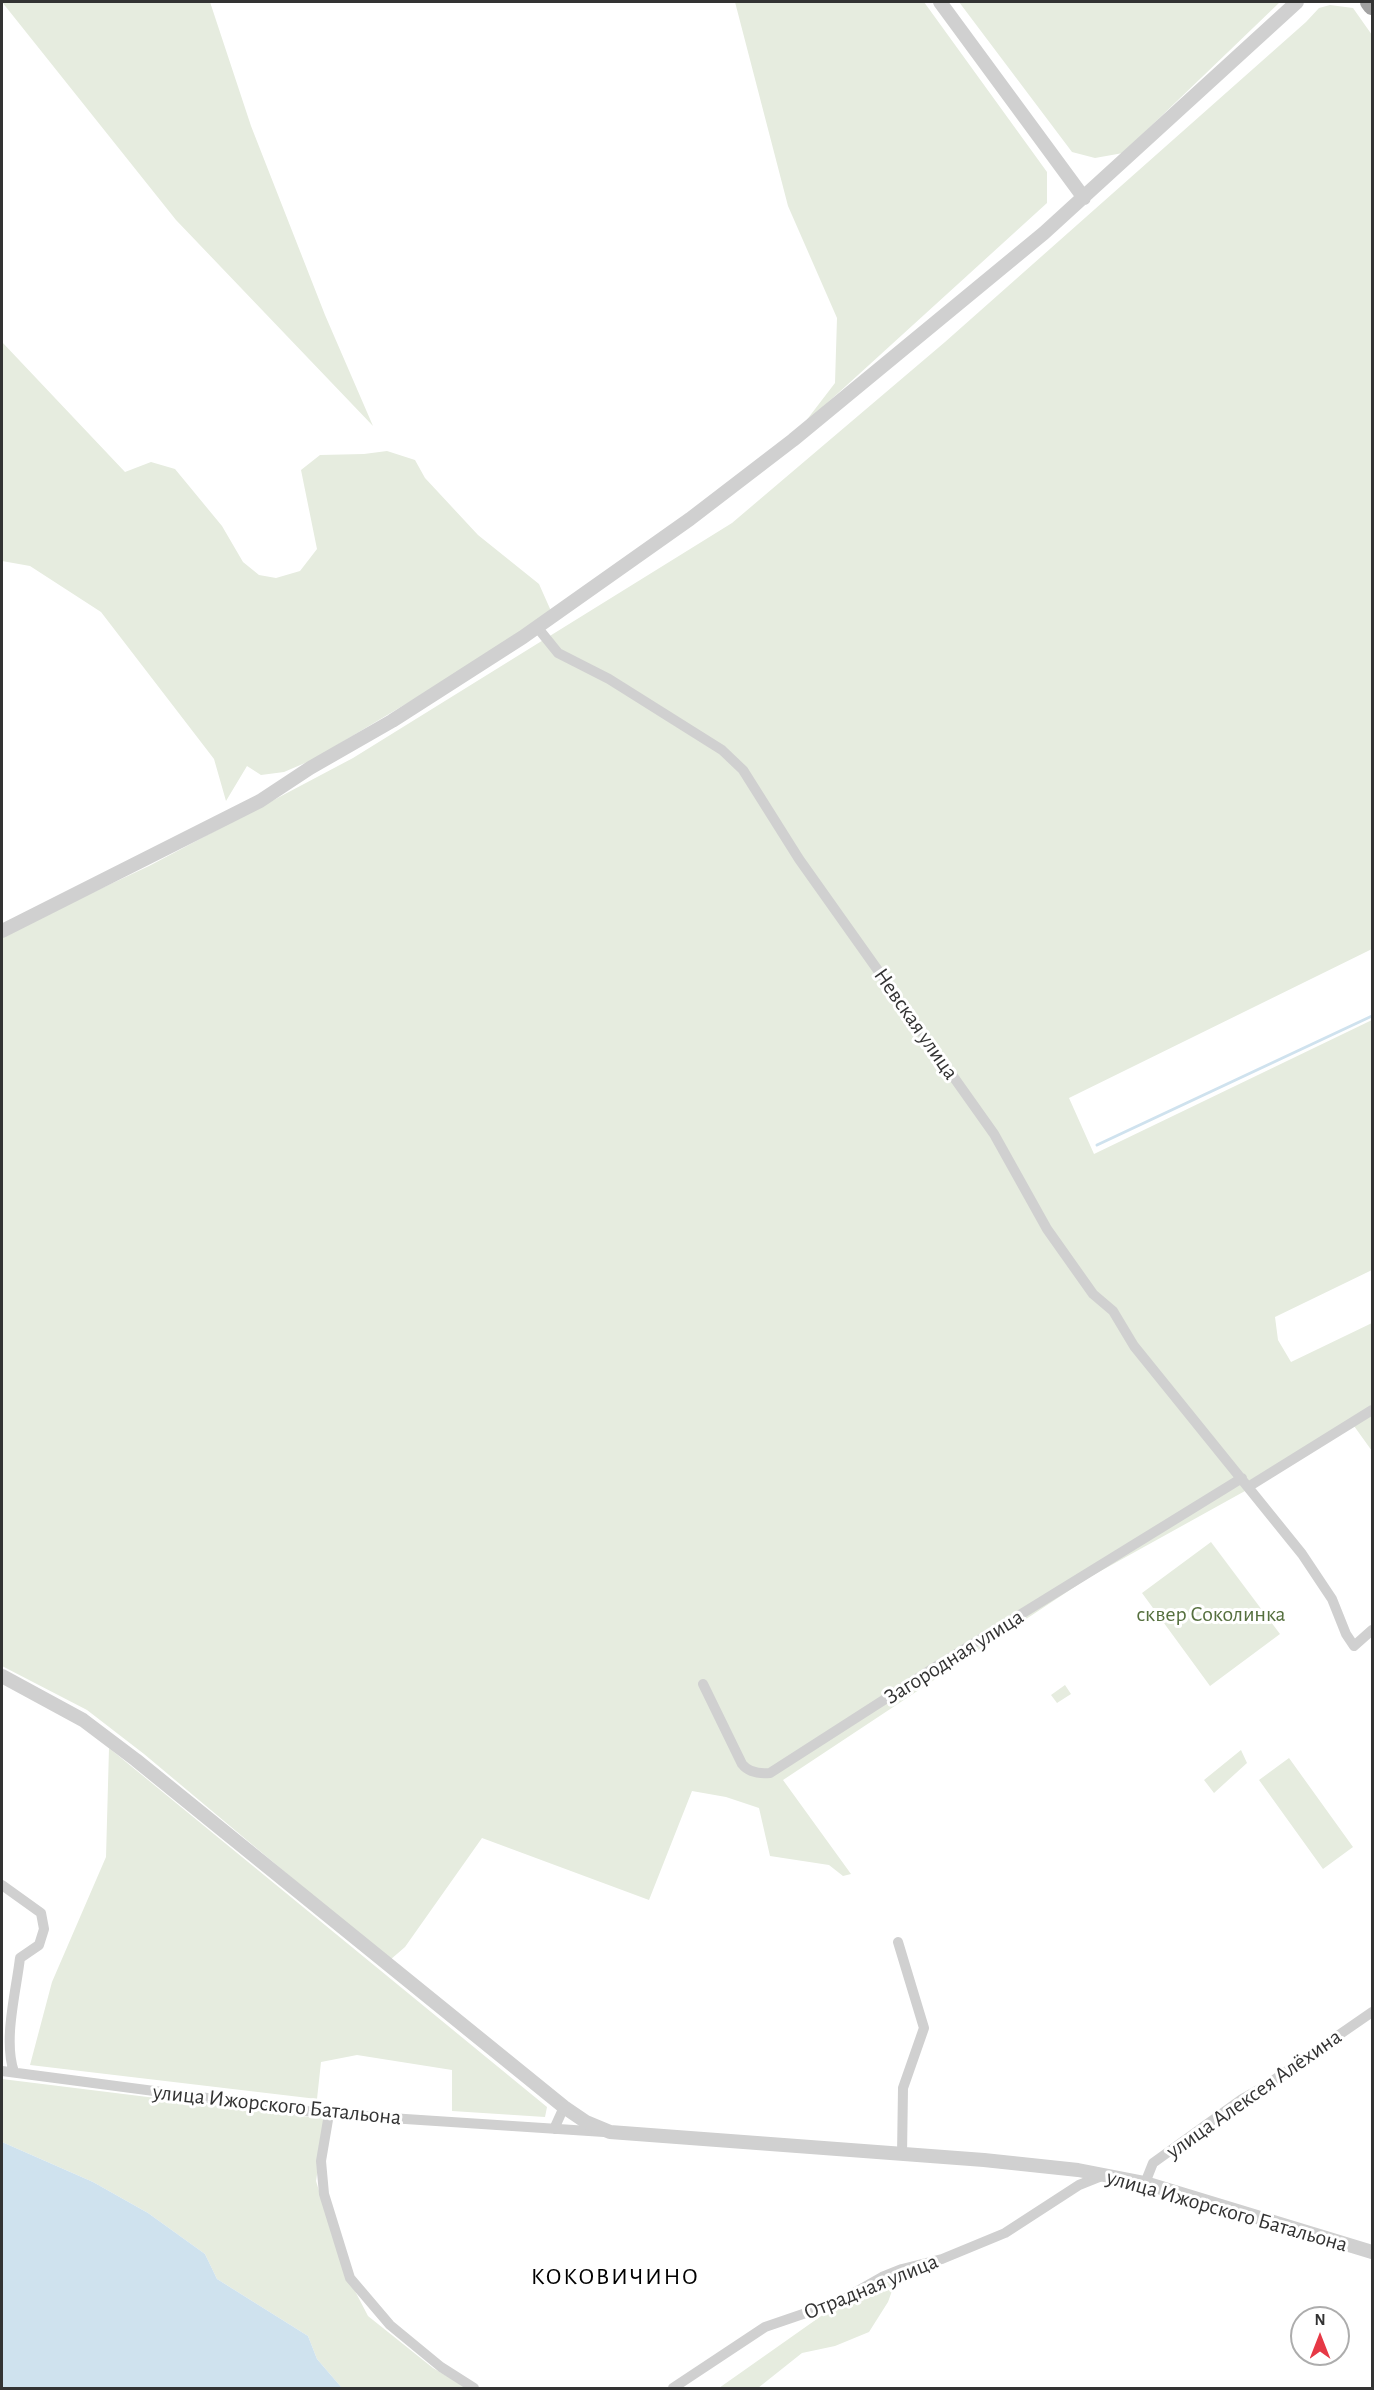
<!DOCTYPE html>
<meta charset="utf-8">
<style>
body{margin:0}
#map{position:relative;width:1374px;height:2390px;overflow:hidden;background:#fff;font-family:"Alegreya Sans",sans-serif}
canvas{display:block}
.frame{position:absolute;inset:0;border:3px solid #333;pointer-events:none}
.north{position:absolute;left:1290px;top:2306px;width:60px;height:60px;box-sizing:border-box;background:#fff;border:2px solid #adadad;border-radius:50%;rotate:0deg;font-size:16px;font-weight:700;line-height:24px;text-align:center;color:#333}
.north::after{content:'';display:block;margin:auto;width:21px;height:27px;background:#e63946;clip-path:polygon(50% 0,100% 100%,50% 72%,0 100%)}
</style>
<div id="map">
<canvas width="1374" height="2390"></canvas>
<div class="frame"></div>
<div class="north">N</div>
</div>
<script>
const ctx = document.querySelector('canvas').getContext('2d');
ctx.lineJoin = 'round';
function fillPath(path, color) { ctx.fillStyle = color; ctx.fill(path, 'evenodd'); }
function trace(path, color, width, dash) { ctx.strokeStyle = color; ctx.lineWidth = width; ctx.lineCap = dash ? 'butt' : 'round'; ctx.setLineDash(dash || []); ctx.stroke(path); }
function label(font, color, halo, rows, align = 'center') {
  ctx.font = font + ' "Alegreya Sans",sans-serif'; ctx.lineWidth = 6; ctx.setLineDash([]); ctx.textBaseline = 'middle'; ctx.strokeStyle = halo; ctx.fillStyle = color; for (const [text, x, y, turn = 0] of rows) {
    ctx.save(); ctx.translate(x, y); ctx.rotate((+turn || 0) * Math.PI / 180); ctx.textAlign = isNaN(turn) ? turn : align; if (halo) ctx.strokeText(text, 0, 0); ctx.fillText(text, 0, 0); ctx.restore();
  }
}
const green = new Path2D(`
 M2 2H210L251 126 325 315 373 426 176 220Z
 M735 2H924L1047 172V203L802 426 835 383 837 318 788 206Z
 M959 2H1280L1123 153 1095 158 1072 152Z
 M1330 5 1353 8 1372 35V949L1069 1098 1094 1154 1372 1020V1270L1275 1317 1278 1340 1291 1362 1372 1323V1451L1354 1426 1254 1486 1088 1578 783 1780 851 1874 843 1876 829 1865 770 1856 759 1808 726 1797 692 1791 649 1900 482 1838 405 1947 390 1960 144 1754 87 1710 2 1666V935L149 866 353 758 732 523 945 342 1306 22 1319 8Z
 M2 342 125 472 151 462 175 469 222 526 243 562 259 575 276 578 300 571 317 549 301 470 320 455 364 454 387 451 415 460 425 478 478 535 539 584 551 611 471 665 312 760 284 772 261 775 247 766 226 801 214 759 101 612 30 566 2 561Z
 M1211 1542 1280 1634 1210 1686 1142 1593Z
 M1065 1685 1071 1694 1057 1703 1051 1695Z
 M109 1748 547 2107 545 2117 452 2111V2070L357 2055 321 2062 317 2099 30 2065 52 1982 106 1857Z
 M1241 1750 1247 1763 1214 1793 1204 1780Z
 M1289 1758 1353 1847 1323 1869 1259 1780Z
 M2 2079 326 2119 316 2181 342 2266 368 2316 433 2368 467 2388H342L317 2359 308 2336 217 2279 205 2254 148 2213 93 2182 2 2142Z
 M897 2277 888 2302 869 2332 835 2346 802 2353 758 2388H719L824 2314Z`);
const water = new Path2D(`
 M2 2142 93 2182 148 2213 205 2254 217 2279 308 2336 317 2359 342 2388H2Z`);
const stream = new Path2D(`
 M1097 1145 1372 1016`);
const minor = new Path2D(`
 M537 627 558 653 609 679 722 750 743 770 799 859 994 1134 1047 1229 1093 1294 1113 1311 1134 1346 1302 1554 1332 1599 1346 1634 1354 1646 1372 1630
 M1248 1487 1372 1410
 M703 1684 742 1764C749 1773 759 1774 770 1773L932 1669 1242 1478
 M2 1885 41 1913 44 1929 39 1945 20 1958C16 1992 3 2040 14 2072
 M898 1942 924 2028 903 2088 902 2155
 M2 2071 329 2114 604 2132
 M329 2114 321 2161 324 2194 350 2278 390 2325 441 2367 474 2388
 M554 2129 564 2107
 M1145 2183 1153 2163 1242 2099 1265 2086 1372 2012
 M673 2388 765 2327 838 2302 882 2277 902 2269 942 2259 1005 2233 1079 2185 1104 2175`);
const tertiary = new Path2D(`
 M940 2 1084 198
 M2 931 260 801 310 768 392 721 523 637 690 519 793 440 1044 233 1297 2
 M2 1676 83 1720 136 1760 564 2107 586 2122 610 2132 984 2160 1078 2170 1145 2183 1372 2252`);
const trunk = new Path2D(`
 M1369 2 1372 6`);
const streetNames = [
 ["Невская улица",916,1024,55],
 ["Загородная улица",954,1657,-32],
 ["улица Алексея Алёхина",1254,2094,-35],
 ["улица Ижорского Батальона",277,2105,6],
 ["улица Ижорского Батальона",1227,2211,16],
 ["Отрадная улица",871,2287,-22]
];
const parkNames = [
 ["сквер Соколинка",1211,1614]
];
const neighbourhoodNames = [
 ["КОКОВИЧИНО",615,2277]
];
fillPath(green, '#e6ecdf');
fillPath(water, '#cfe2ee');
trace(stream, '#cfe2ee', 3);
trace(minor, '#d0d0d0', 10);
trace(tertiary, '#d0d0d0', 14);
trace(trunk, '#a2a2a2', 18);
label('22px', '#333', '#fff', streetNames);
label('22px', '#56703f', '#fff', parkNames);
ctx.letterSpacing = '1.5px';
label('24px', '#000', '#fff', neighbourhoodNames);
ctx.letterSpacing = '0px';
</script>
